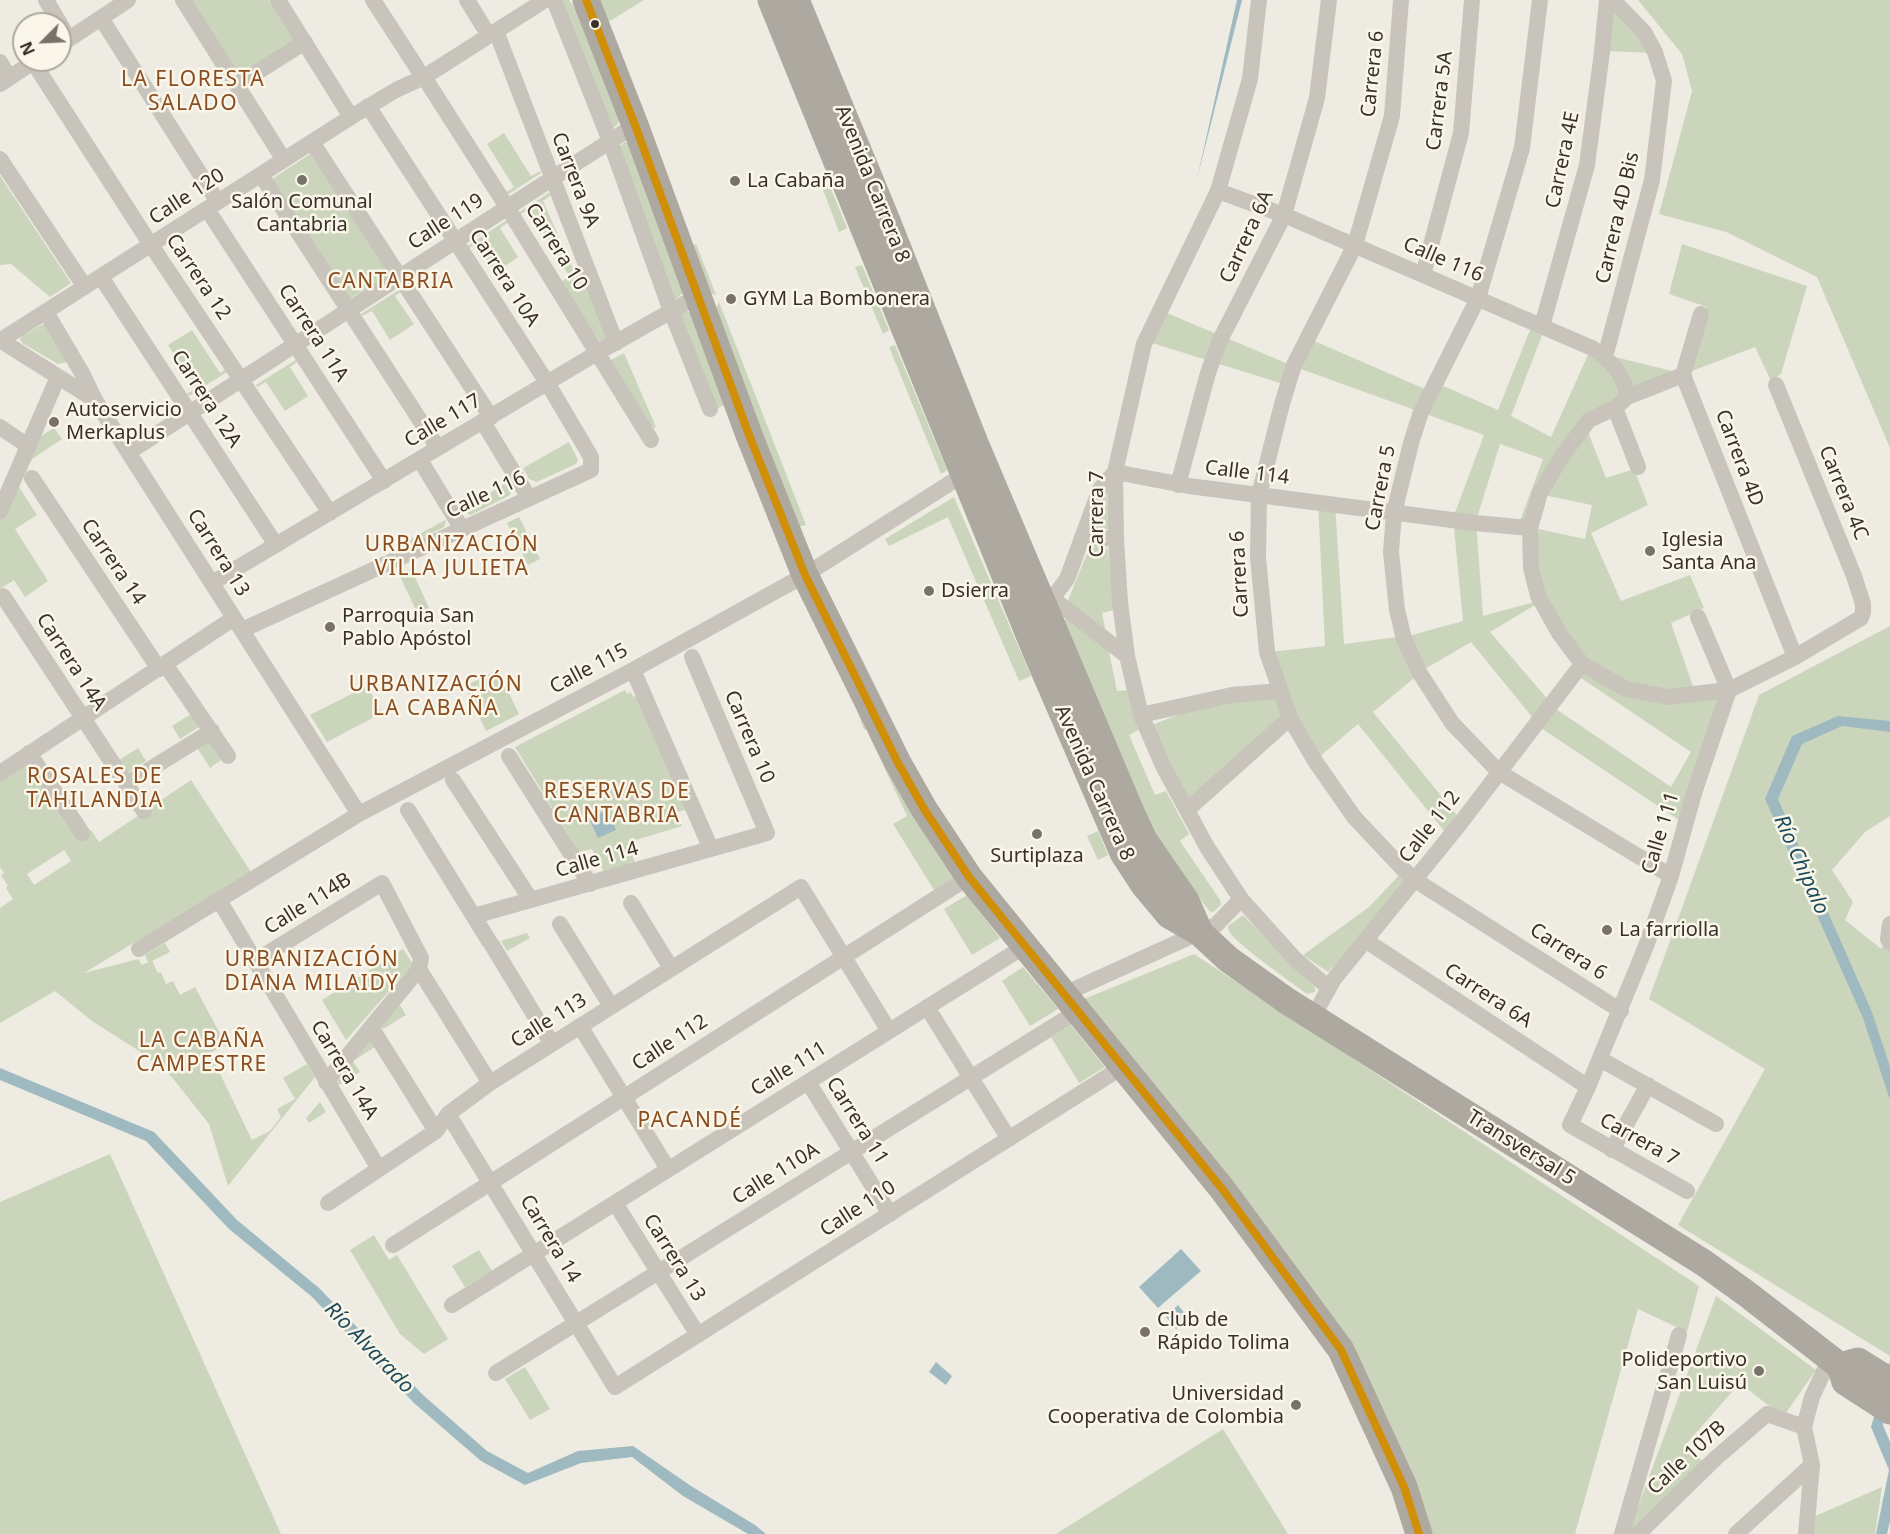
<!DOCTYPE html>
<meta charset="utf-8">
<style>
body{margin:0}
#map{position:relative;width:1890px;height:1534px;overflow:hidden;background:#eeebe3;font-family:"Noto Sans",sans-serif}
canvas{display:block}
.north{position:absolute;left:12px;top:12px;width:60px;height:60px;box-sizing:border-box;background:#faf6ea;border:2px solid #ada79d;border-radius:50%;rotate:246deg;font-size:16px;font-weight:700;line-height:24px;text-align:center;color:#393129}
.north::after{content:'';display:block;margin:auto;width:21px;height:27px;background:#78726a;clip-path:polygon(50% 0,100% 100%,50% 72%,0 100%)}
</style>
<div id="map">
<canvas width="1890" height="1534"></canvas>
<div class="north">N</div>
</div>
<script>
const ctx = document.querySelector('canvas').getContext('2d');
ctx.lineJoin = 'round';
function fillPath(path, color) { ctx.fillStyle = color; ctx.fill(path, 'evenodd'); }
function trace(path, color, width, dash) { ctx.strokeStyle = color; ctx.lineWidth = width; ctx.lineCap = dash ? 'butt' : 'round'; ctx.setLineDash(dash || []); ctx.stroke(path); }
function label(font, color, halo, rows, align = 'center') {
  ctx.font = font + ' "Noto Sans",sans-serif'; ctx.lineWidth = 5; ctx.setLineDash([]); ctx.textBaseline = 'middle'; ctx.strokeStyle = halo; ctx.fillStyle = color; for (const [text, x, y, turn = 0] of rows) {
    ctx.save(); ctx.translate(x, y); ctx.rotate((+turn || 0) * Math.PI / 180); ctx.textAlign = isNaN(turn) ? turn : align; if (halo) ctx.strokeText(text, 0, 0); ctx.fillText(text, 0, 0); ctx.restore();
  }
}
const green = new Path2D(`
 M190 0H269L295 41 239 77Z
 M564 0H569L579 13 620 118 617 125 612 129 563 2Z
 M595 0H644L605 24Z
 M1638 0H1890V448L1817 277 1726 232 1659 214 1692 91 1682 54Z
 M1611 3 1658 53 1604 51Z
 M504 133 531 176 540 171 541 173 507 195 505 193 514 187 487 144Z
 M625 142 628 143 682 291V294L674 300 618 147Z
 M313 152 392 273 350 299 272 179Z
 M0 176 71 283 50 297 11 264 0 265Z
 M829 184 847 228 839 232 822 187Z
 M552 191 554 193 543 201 572 267 580 265 607 339 601 343 561 282 569 276 530 209 519 215 518 213Z
 M507 220 509 222 500 228 518 257 495 273 477 244 467 249 466 247Z
 M696 244 716 295 707 292 689 247Z
 M1682 244 1807 286 1781 374 1771 381 1755 347 1684 374 1586 427 1606 478 1634 469 1648 505 1591 533 1621 601 1690 575 1704 608 1671 623 1695 692 1736 689 1691 828 1541 728 1471 642 1425 669 1373 712 1464 824 1453 842 1358 724 1318 758 1295 722 1193 810 1152 725 1234 693 1279 684 1270 652 1325 646 1318 501 1335 503 1344 644 1412 635 1463 621 1453 518 1484 435 1298 368 1293 387 1149 342 1162 311 1298 368 1312 340 1434 393 1439 384 1498 410 1534 320 1546 325 1511 416 1551 437 1592 346 1607 355 1684 374 1707 307 1669 294ZM1500 444 1543 459 1518 526 1533 528 1537 569 1545 599 1483 616 1476 521ZM1543 495 1592 505 1585 539 1534 528ZM1545 599 1581 678 1691 752 1671 787 1556 709 1490 632Z
 M862 265 889 330 883 334 855 267Z
 M402 288 404 290 395 296 414 324 390 340 372 311 362 316 361 314Z
 M719 302 806 525 798 527 715 311Z
 M687 311 690 313 726 404 714 410 679 315Z
 M45 323 68 362 58 364 22 343 20 339 22 336Z
 M192 330 220 373 229 367 230 370 189 396 187 394 196 388 168 345Z
 M895 345 947 470 941 474 889 347Z
 M624 353 656 427 651 429 609 361Z
 M297 359 298 361 290 367 308 396 285 411 266 382 257 387 256 385Z
 M54 428 62 439 32 459 19 487 37 515 15 529 48 581 25 597 14 580 0 589V517L38 434 41 436Z
 M569 442 578 460 576 464 537 482 529 479 523 468Z
 M508 482 512 489 510 495 471 515 463 512 462 510Z
 M1107 495 1108 529H1096L1095 527Z
 M954 497 1031 676 1019 681 948 517 889 546 885 539Z
 M519 517 540 559 528 565 507 523Z
 M445 520 446 522 444 527 400 549 398 546Z
 M1090 546 1106 547 1108 550 1114 610 1102 613 1105 628 1103 630 1067 603Z
 M411 569 432 614 420 619 399 574Z
 M1067 618 1108 647 1117 691 1128 690 1140 729 1129 735 1155 795 1166 791 1189 834 1180 841 1220 900 1221 905 1213 912 1209 911 1161 844 1143 811 1064 620Z
 M1890 626V816L1865 832 1832 870 1853 902 1845 920 1880 948 1890 945V1356L1678 1225 1765 1069 1649 999 1759 695Z
 M498 670 519 714 486 731 465 686Z
 M367 686 382 713 327 742 310 715Z
 M625 690 627 694 631 692 633 697 638 695 688 809 677 812 682 826 629 842 635 864 604 872 592 849 579 852 515 747Z
 M857 710 954 877 934 890 893 824 907 816 866 729 864 730Z
 M191 714 199 727 180 739 172 726Z
 M209 741 221 760 210 768 198 749Z
 M138 748 146 761 127 773 119 760Z
 M31 762 81 837 91 830 99 842 191 780 251 872 84 973 138 959 142 965 148 962 145 955 165 943 170 952 152 961 158 973 161 972 166 984 173 981 180 995 195 987 226 1045 210 1053 252 1140 270 1131 281 1117 277 1109 295 1099 283 1078 307 1064 315 1077 228 1186 209 1124 171 1076 139 1051 92 1021 55 991 0 1023V908L13 899 6 888 8 886 1 875 4 873 0 867V781ZM64 850 71 861 34 885 27 874Z
 M1098 831 1108 855 1098 860 1087 836Z
 M1407 867 1419 881 1328 972 1303 955 1369 907Z
 M967 895 1000 938 972 955 944 909Z
 M1243 915 1315 987V992L1307 994C1295 985 1232 941 1229 931 1228 930 1228 928 1228 926Z
 M527 933 530 938 507 951 501 941Z
 M403 949 413 964 346 1040 322 1000Z
 M1194 954 1699 1286 1687 1332 1638 1309 1575 1534H1426L1399 1452 1084 999Z
 M1023 967 1058 1009 1030 1026 1002 981Z
 M400 1005 406 1015 383 1029 381 1026Z
 M1071 1025 1105 1067 1079 1083 1051 1037Z
 M370 1038 375 1047 353 1061 360 1072 337 1086 334 1083Z
 M320 1102 326 1112 309 1123 306 1118Z
 M110 1154 281 1534H0V1202Z
 M374 1235 389 1260 397 1255 448 1339 424 1354 400 1334 350 1250Z
 M479 1250 492 1271 465 1287 452 1266Z
 M1716 1296 1816 1370 1783 1417 1740 1383 1686 1444 1703 1462 1628 1534Z
 M525 1367 550 1409 530 1420 505 1379Z
 M1223 1429 1288 1534H1056Z
 M1882 1487 1875 1534H1813V1517Z`);
const water = new Path2D(`
 M1237 0H1242L1197 179Z
 M1838 716 1890 721V732L1842 726 1802 744 1778 799 1872 1012 1890 1067V1100L1863 1018 1765 799 1792 736Z
 M608 810 616 830 598 838 589 818Z
 M0 1068 154 1132 237 1220 319 1288 423 1395 487 1451 528 1473 578 1451 633 1446 691 1486 755 1525 766 1534H748L683 1496 632 1457 581 1463 525 1485 481 1461 414 1403 311 1296 229 1229 146 1141 0 1080Z
 M1181 1249 1201 1271 1158 1308 1139 1287Z
 M1178 1305 1190 1320 1176 1329 1166 1317 1170 1313 1173 1317 1177 1315 1174 1309Z
 M1890 1361V1401L1883 1425 1890 1442V1521L1887 1534H1876L1889 1470 1871 1427Z
 M936 1362 952 1376 946 1385 929 1372Z`);
const street = new Path2D(`
 M46 0 69 39
 M183 0 284 160
 M278 0 351 117
 M373 0 417 68
 M467 0 483 26
 M554 0 610 141 671 311 710 409
 M1259 0 1250 79 1218 191 1144 344 1115 472 1116 539 1120 602 1127 656 1141 715 1164 768 1207 847 1241 899 1295 959 1329 988
 M1401 0 1392 116 1355 245 1294 365 1282 404 1259 495 1258 557 1267 652 1290 718 1315 761 1354 817 1403 869 1415 880 1621 1011
 M1540 0 1522 148 1478 298 1421 412 1411 443 1394 513 1391 552 1397 610 1404 639 1419 672 1452 723 1499 772 1671 876
 M101 18 218 202
 M496 31 616 343
 M60 45 128 0
 M0 62 9 78
 M33 62 151 245 330 513
 M424 77 507 207 651 440
 M0 84 36 60
 M237 85 305 42
 M312 142 491 417
 M0 159 85 287
 M261 175 438 448
 M1218 191 1284 215 1592 348C1609 359 1626 376 1627 397
 M207 209 384 481
 M1423 275 1461 133 1472 0
 M101 277 276 545
 M46 312 82 373 95 400 359 814
 M1542 326 1587 165 1602 52 1607 0
 M0 340 95 400
 M1 340 351 117 396 90 424 77 545 0
 M1605 357 1652 180 1664 81 1655 52 1644 32 1613 0
 M1683 375 1627 397 1615 408 1589 420 1562 456 1540 493 1530 528 1531 568 1538 596 1544 606 1559 633 1582 664 1626 689 1668 697 1729 690 1795 657 1861 618 1863 612V604L1854 576 1776 385
 M1683 375 1795 657
 M1683 375 1701 314
 M1615 408 1638 467
 M483 422 529 498
 M0 427 28 446
 M129 452 635 125
 M420 460 462 529
 M32 478 159 669
 M1178 485 1208 373 1220 340 1284 215 1317 98 1329 0
 M0 511 58 377
 M1082 537 1116 539
 M212 583 597 353 698 296
 M3 596 144 811
 M1053 599 1127 656
 M1044 609 1067 579 1100 489 1115 472 1189 486 1475 523 1530 528
 M1698 617 1729 690
 M242 630 591 470V457L548 384 368 106
 M165 664 228 756
 M633 670 711 849
 M1141 715 1232 695 1280 691
 M29 753 82 833
 M509 756 590 884
 M0 773 234 618
 M453 780 531 900
 M126 784 212 731
 M408 810 489 941
 M1187 810 1290 718
 M219 900 379 1169
 M631 903 671 968
 M474 916 767 833 692 657
 M560 924 611 1006
 M1890 924 1888 939 1890 943
 M1365 940 1588 1087
 M492 945 552 1044
 M139 949 359 814 633 670 805 575 963 475
 M255 961 382 883 421 958 419 969 490 1083
 M1064 994 1216 925 1241 899
 M927 1007 1009 1139
 M1313 1017 1334 979 1459 825 1582 664
 M580 1026 668 1169
 M371 1027 436 1131
 M1600 1059 1716 1124
 M326 1082 419 969
 M808 1082 890 1214
 M448 1114 615 1387 1124 1066
 M1612 1150 1648 1085
 M1687 1191 1570 1125 1588 1087 1646 946 1671 876 1694 793 1729 690
 M328 1203 436 1131 448 1114 490 1083 801 887 889 1031
 M615 1203 698 1335
 M393 1245 969 877
 M452 1305 1025 946
 M496 1373 1078 1011
 M1622 1534 1679 1335
 M1638 1534 1716 1458 1767 1414 1804 1427
 M1736 1534 1812 1465
 M1806 1534 1812 1465 1804 1427 1812 1397 1830 1358`);
const primary = new Path2D(`
 M586 0 635 125 749 435 805 575 898 763 924 809 969 877 1223 1190 1341 1350 1404 1487 1419 1534
 M771 0 1036 652 1123 853 1144 885 1169 915 1200 933 1228 959 1287 1001 1704 1263 1747 1294 1840 1366 1845 1382 1890 1411
 M796 0 887 221 975 443 1131 812 1144 840 1186 901 1200 933
 M1840 1366 1858 1361 1890 1381`);
const bus1 = new Path2D(`
 M586 0 635 125 749 435 805 575 898 763 924 809 969 877 1223 1190 1341 1350 1404 1487 1419 1534`);
const markers = [
 [595,24,5,"#393129"],
 [302,180,6,"#78726a"],
 [735,181,6,"#78726a"],
 [731,299,6,"#78726a"],
 [54,422,6,"#78726a"],
 [1650,551,6,"#78726a"],
 [929,591,6,"#78726a"],
 [330,627,6,"#78726a"],
 [1037,834,6,"#78726a"],
 [1607,930,6,"#78726a"],
 [1145,1332,6,"#78726a"],
 [1759,1371,6,"#78726a"],
 [1296,1405,6,"#78726a"]
];
const streetNames = [
 ["Carrera 6",1373,74,-84],
 ["Carrera 5A",1440,101,-83],
 ["Carrera 4E",1563,160,-78],
 ["Carrera 9A",575,180,69],
 ["Avenida Carrera 8",872,184,68],
 ["Calle 120",187,197,-33],
 ["Carrera 4D Bis",1618,218,-77],
 ["Calle 119",446,222,-33],
 ["Carrera 6A",1247,237,-65],
 ["Carrera 10",556,247,58],
 ["Calle 116",1443,260,23],
 ["Carrera 12",198,277,56],
 ["Carrera 10A",504,278,57],
 ["Carrera 11A",313,333,57],
 ["Carrera 12A",206,399,57],
 ["Calle 117",443,421,-31],
 ["Carrera 4D",1739,458,69],
 ["Calle 114",1247,473,7],
 ["Carrera 5",1381,488,-79],
 ["Carrera 4C",1843,493,68],
 ["Calle 116",486,495,-25],
 ["Carrera 7",1097,514,-90],
 ["Carrera 13",218,553,58],
 ["Carrera 14",113,562,56],
 ["Carrera 6",1240,574,-93],
 ["Carrera 14A",71,662,57],
 ["Calle 115",589,669,-28],
 ["Carrera 10",749,737,67],
 ["Avenida Carrera 8",1094,783,66],
 ["Calle 112",1430,827,-52],
 ["Calle 111",1661,833,-73],
 ["Calle 114",597,860,-16],
 ["Calle 114B",308,904,-32],
 ["Carrera 6",1568,952,33],
 ["Carrera 6A",1488,996,33],
 ["Calle 113",549,1021,-32],
 ["Calle 112",670,1043,-33],
 ["Calle 111",789,1069,-32],
 ["Carrera 14A",344,1070,59],
 ["Carrera 11",857,1121,58],
 ["Carrera 7",1639,1140,29],
 ["Transversal 5",1521,1148,32],
 ["Calle 110A",776,1174,-32],
 ["Calle 110",858,1209,-33],
 ["Carrera 14",550,1239,59],
 ["Carrera 13",674,1258,58],
 ["Calle 107B",1687,1458,-43]
];
const poiNames = [
 ["La Cabaña",747,181],
 ["Salón Comunal",302,202,"center"],
 ["Cantabria",302,225,"center"],
 ["GYM La Bombonera",743,299],
 ["Autoservicio",66,410],
 ["Merkaplus",66,433],
 ["Iglesia",1662,540],
 ["Santa Ana",1662,563],
 ["Dsierra",941,591],
 ["Parroquia San",342,616],
 ["Pablo Apóstol",342,639],
 ["Surtiplaza",1037,856,"center"],
 ["La farriolla",1619,930],
 ["Club de",1157,1320],
 ["Rápido Tolima",1157,1343],
 ["Polideportivo",1747,1360,"right"],
 ["San Luisú",1747,1383,"right"],
 ["Universidad",1284,1394,"right"],
 ["Cooperativa de Colombia",1284,1417,"right"]
];
const neighbourhoodNames = [
 ["LA FLORESTA",193,80],
 ["SALADO",193,104],
 ["CANTABRIA",391,282],
 ["URBANIZACIÓN",452,545],
 ["VILLA JULIETA",452,569],
 ["URBANIZACIÓN",436,685],
 ["LA CABAÑA",436,709],
 ["ROSALES DE",95,777],
 ["TAHILANDIA",95,801],
 ["RESERVAS DE",617,792],
 ["CANTABRIA",617,816],
 ["URBANIZACIÓN",312,960],
 ["DIANA MILAIDY",312,984],
 ["LA CABAÑA",202,1041],
 ["CAMPESTRE",202,1065],
 ["PACANDÉ",690,1121]
];
const waterNames = [
 ["Río Chipalo",1801,865,66],
 ["Río Alvarado",369,1348,46]
];
fillPath(green, '#cbd5bc');
fillPath(water, '#9ebac0');
trace(street, '#c8c3bb', 16);
trace(primary, '#ada8a0', 27);
trace(bus1, '#d18f08', 8);
for (const [x, y, r, color] of markers) { const dot = new Path2D(); dot.arc(x, y, r, 0, 2 * Math.PI); ctx.fillStyle = color; ctx.fill(dot); trace(dot, '#faf6ea', 2); }
label('20px', '#393129', '#faf6ea', streetNames);
label('20px', '#393129', '#faf6ea', poiNames, 'left');
ctx.letterSpacing = '1.5px';
label('21px', '#8a4d20', '#faf6ea', neighbourhoodNames);
ctx.letterSpacing = '0px';
label('italic 21px', '#1d4c5c', '#faf6ea', waterNames);
</script>
